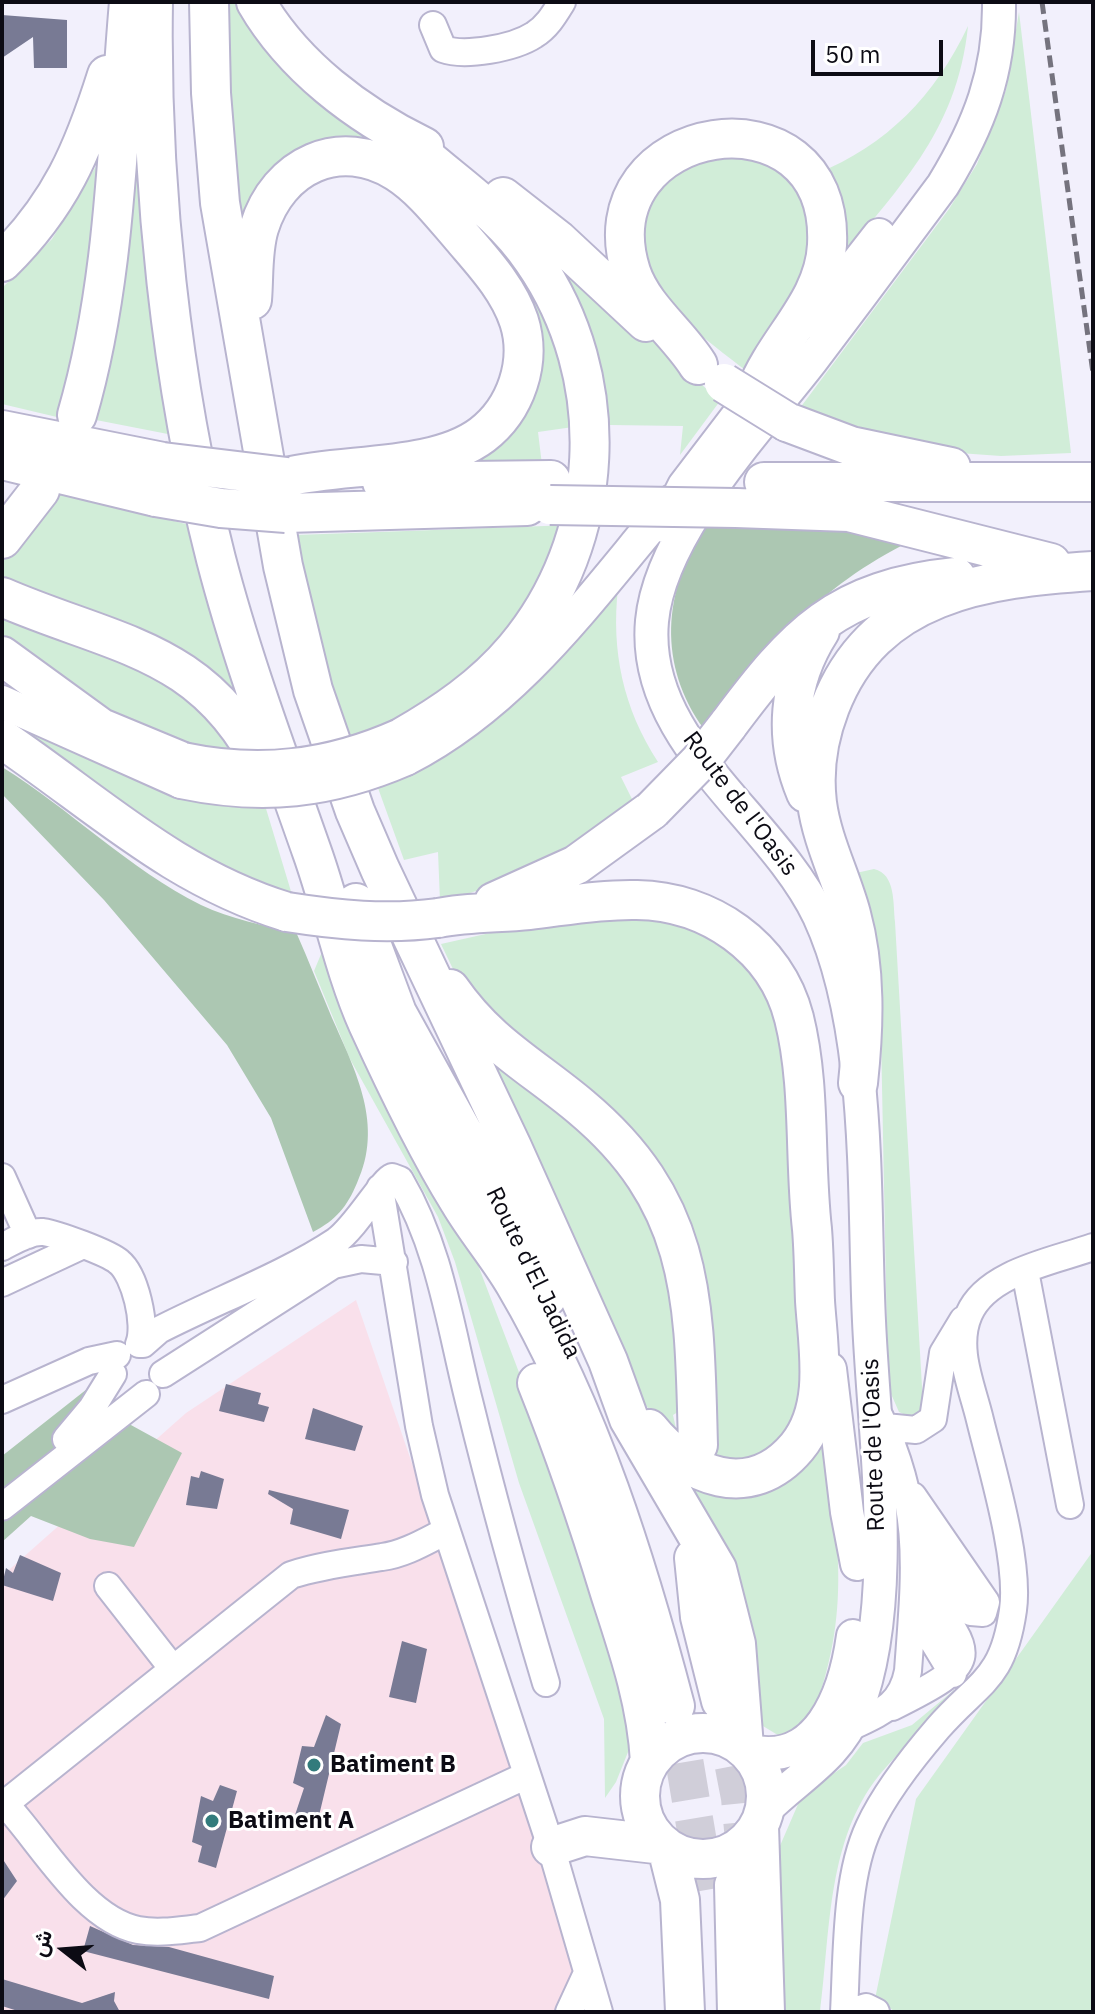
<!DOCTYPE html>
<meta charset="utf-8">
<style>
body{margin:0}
#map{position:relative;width:1095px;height:2014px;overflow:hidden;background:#f2f0fc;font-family:"IBM Plex Sans",Vazirmatn,sans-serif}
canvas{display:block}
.frame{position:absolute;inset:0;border:4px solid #0c0b14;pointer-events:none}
.north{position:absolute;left:24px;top:1910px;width:80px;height:80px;-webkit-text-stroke:6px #fff;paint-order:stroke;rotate:287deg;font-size:22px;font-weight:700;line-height:32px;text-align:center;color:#0c0b14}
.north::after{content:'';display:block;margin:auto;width:28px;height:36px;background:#0c0b14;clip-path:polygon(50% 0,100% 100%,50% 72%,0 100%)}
.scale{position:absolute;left:811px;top:40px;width:132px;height:36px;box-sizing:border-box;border:4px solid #0c0b14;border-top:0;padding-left:10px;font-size:24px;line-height:28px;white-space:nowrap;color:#0c0b14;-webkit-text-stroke:6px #fff;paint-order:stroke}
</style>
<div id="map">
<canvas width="1095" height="2014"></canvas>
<div class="frame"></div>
<div class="north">ش</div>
<div class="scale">50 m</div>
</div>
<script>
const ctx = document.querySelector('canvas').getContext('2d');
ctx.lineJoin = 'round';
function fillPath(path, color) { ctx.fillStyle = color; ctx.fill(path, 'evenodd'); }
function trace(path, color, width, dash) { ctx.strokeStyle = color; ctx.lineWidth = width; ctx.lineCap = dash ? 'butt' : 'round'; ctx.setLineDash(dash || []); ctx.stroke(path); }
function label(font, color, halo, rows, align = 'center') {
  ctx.font = font + ' "IBM Plex Sans",sans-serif'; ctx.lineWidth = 6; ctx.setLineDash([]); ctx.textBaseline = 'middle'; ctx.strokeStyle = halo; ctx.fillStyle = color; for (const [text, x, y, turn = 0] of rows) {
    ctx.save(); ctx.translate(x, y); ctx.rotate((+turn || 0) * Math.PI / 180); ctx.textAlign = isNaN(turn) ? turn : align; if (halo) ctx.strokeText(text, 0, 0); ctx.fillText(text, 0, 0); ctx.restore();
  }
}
const education = new Path2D(`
 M356 1300 442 1551 591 2012H2V1576L186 1413Z`);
const green = new Path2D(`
 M224 2H234L258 40 288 73 443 180 553 310 573 427 538 432 542 465 454 462 536 356 399 164 271 171 253 193 240 233 231 170Z
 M1019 12 1071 453 1001 456 931 451 797 412 949 209 977 164 1006 90Z
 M968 26C957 134 896 190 832 269L816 174C887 145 935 96 968 26Z
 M142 34 178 436 96 420 104 377Z
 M721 151 780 167 806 205 811 258 772 333 744 369C702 336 640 295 639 235 638 219 651 196 656 181Z
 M98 163 81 372 61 418 2 404V288L52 239Z
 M516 218 720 401 680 455 683 426 610 425 599 453Z
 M52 491 198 527 250 724 2 590V551Z
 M572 525 552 575 454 694 349 741 322 660 296 535Z
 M618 588C611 651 623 708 658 762L621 777 635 805C580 850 510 885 440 901L438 852 404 860 378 788 442 756 498 716Z
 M2 606 172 676 241 755 156 743 2 645Z
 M2 716 264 802 293 898 229 880 2 727Z
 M874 869C896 874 893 904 895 922L923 1404 921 1413 912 1418 899 1412 888 1387 880 986 856 873Z
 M588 911 665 913 748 960 782 1024 804 1404 769 1461H711L694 1252 464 992 441 944Z
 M324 947 470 1244 549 1451 607 1625 632 1742 616 1782 605 1798 604 1719 519 1483 455 1262 438 1217 350 1059 314 971Z
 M492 1054 612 1149 677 1277 678 1412 673 1415 680 1447 644 1403 490 1082Z
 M821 1422C838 1537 854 1610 810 1722L781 1737 758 1723 691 1487 735 1497Z
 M1093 1551V2012H896L875 1999 916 1799Z
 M965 1681 971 1688C939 1718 900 1747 874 1782 827 1846 830 1936 820 2012H781L776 1855 802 1795 846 1765 863 1743 912 1725Z`);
const forest = new Path2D(`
 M837 526 913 540C813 589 773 647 704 729 658 666 662 590 706 527Z
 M2 767C70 809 129 869 201 905 231 919 264 926 296 932 309 961 320 990 332 1018 356 1072 384 1125 357 1183 347 1207 336 1220 313 1232L271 1118 227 1045 104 900 2 794Z
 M87 1389 120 1419 182 1453 134 1547 90 1539 31 1516 2 1542V1456Z`);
const building = new Path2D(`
 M2 15 67 20V68H34L33 37 2 58Z
 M226 1384 261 1393 258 1404 269 1407 264 1422 219 1411Z
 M313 1408 363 1426 355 1451 305 1439Z
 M201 1471 224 1479 217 1509 186 1505 191 1476 199 1478Z
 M269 1490 349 1510 341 1539 290 1524 293 1509 268 1494Z
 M20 1555 61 1573 53 1601 2 1585 6 1568 13 1573Z
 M402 1641 427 1649 416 1703 389 1697Z
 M326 1715 341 1724 317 1824 295 1815 304 1788 293 1783 302 1746 314 1747Z
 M220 1785 237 1791 216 1868 198 1862 202 1846 192 1842 201 1796 213 1801Z
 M2 1858 17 1881 2 1901Z
 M90 1926 133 1945 169 1947 274 1976 269 1999 83 1951Z
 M2 1979 82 2003 115 1992 114 2001 120 2012H21L2 2006Z`);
const highwayTunnel = new Path2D(`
 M675 1706 706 1890
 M723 1710 740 1798 747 1871`);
const minor = new Path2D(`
 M433 25 443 49C465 57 514 48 534 35 547 27 554 15 562 2
 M2 1177 28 1235
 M380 1188 419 1426 435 1495 551 1847 599 2012
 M2 1247C14 1241 29 1231 43 1232 57 1234 109 1253 119 1262 135 1275 147 1325 139 1344
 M1025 1271 1070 1505
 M2 1283 81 1246
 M143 1344 159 1330C215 1301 285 1275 336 1241 356 1227 383 1180 392 1177L400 1180C440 1248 450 1325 469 1401 492 1495 518 1589 546 1683
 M163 1374 333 1265 361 1259 394 1262
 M2 1400 89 1361 117 1355
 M885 1427 916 1430 933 1419 943 1353 963 1320
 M66 1439 92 1408 113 1374
 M913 1496 986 1602 983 1613 971 1612 916 1545
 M2 1507 146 1394
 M108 1586 173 1669
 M913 1608 953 1674
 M892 1707C987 1660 975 1656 915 1579
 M849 1728C879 1713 901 1707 908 1671 915 1573 924 1510 880 1417
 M5 1804C42 1843 83 1919 138 1930 159 1934 180 1930 200 1928L527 1775
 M2 1806 291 1575C322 1565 351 1562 382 1557 405 1554 426 1541 446 1531
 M569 2012 587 1973
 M844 2012C847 1957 845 1878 869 1827 885 1792 913 1757 938 1728 979 1681 1003 1681 1013 1610 1020 1561 992 1469 980 1420 972 1386 954 1348 969 1314 987 1272 1054 1261 1093 1247
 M851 2012 866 2007 876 2012`);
const major = new Path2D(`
 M811 322 879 235
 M664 526 684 486 765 380
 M2 702 181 782
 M406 759C519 701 591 596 672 501
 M830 1369 847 1512 857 1564
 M747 1750C818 1770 845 1693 853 1636
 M765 1810C798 1777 838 1757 856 1711 899 1603 874 1436 869 1321 863 1197 872 1030 819 916 772 817 641 742 652 621 660 532 758 430 812 360 856 302 900 243 943 185 979 126 1000 72 999 2`);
const highway = new Path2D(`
 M153 2C150 183 171 383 216 559 242 659 278 755 312 852 332 908 344 970 368 1024 395 1083 425 1146 459 1201 476 1230 498 1255 515 1284 591 1413 637 1562 675 1706
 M209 2 211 93 220 203 283 566 313 690 355 811 380 869 512 1147 608 1361 629 1419 717 1569 736 1644 744 1747
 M256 2C293 66 358 115 424 147
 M503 197 558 240 646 322
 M2 262C60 205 83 151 107 75
 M252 300C254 276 252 251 259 228 278 165 340 136 397 172 422 188 441 213 461 236 483 262 508 288 519 321 532 362 516 409 482 435 434 471 345 463 287 477
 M698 365C678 333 643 308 631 272 583 121 835 80 827 245 824 303 776 339 756 391
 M77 415C116 282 117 139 129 2
 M787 422 851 446 951 467
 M2 430 163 462
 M2 460 156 497
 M382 482 551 480
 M764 482H1093
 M736 508 849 512 1051 563
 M286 513 527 506
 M2 539 40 490
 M2 597C115 646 206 648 266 773
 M2 656 101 728 183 762
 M728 725C796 634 837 589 956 577
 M401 738C443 714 483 687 515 649 607 540 615 378 533 260 498 208 446 179 402 136
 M2 739C98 804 173 877 287 912
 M806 793C783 738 788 681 820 631
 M494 902 576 865 652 810
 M356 903 397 1013 503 1205 547 1297
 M438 918C468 912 498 913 529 910 564 906 601 899 637 900 709 901 776 947 794 1018 811 1086 804 1159 812 1229 814 1253 814 1277 815 1301 818 1348 830 1407 797 1447 750 1503 687 1476 649 1429
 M450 989C489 1045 531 1065 581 1107 698 1205 694 1305 698 1445
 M858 1083C864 1027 866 969 851 914 841 877 822 841 817 803 813 770 818 738 830 707 874 592 986 578 1093 571
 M537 1383C565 1453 589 1524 611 1596 629 1651 647 1704 650 1762
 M694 1558 700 1617 721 1701
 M640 1796a63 63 0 1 1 126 0a63 63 0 1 1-126 0Z
 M759 1826 765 2012
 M551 1847 585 1836 664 1845
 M667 1848 680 1900 685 2012
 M734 1885 737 2012`);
const rail = new Path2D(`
 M1042 2 1093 373`);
const majorBridge = new Path2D(`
 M181 782C262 799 330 792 406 759`);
const highwayBridge = new Path2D(`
 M724 383 787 422
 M163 462 287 477
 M156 497 221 508 286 513
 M550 505 736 508
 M183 762C259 778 329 770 401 738
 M652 810 700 761 728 725
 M287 912C338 920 387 925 438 918`);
const markers = [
 [314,1765,8,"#327b7c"],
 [212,1821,8,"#327b7c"]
];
const streetNames = [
 ["Route de l'Oasis",740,804,53],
 ["Route d'El Jadida",533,1273,64],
 ["Route de l'Oasis",874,1445,-92]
];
const poiNames = [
 ["Batiment B",330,1765],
 ["Batiment A",228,1821]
];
fillPath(education, '#f9e0eb');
fillPath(green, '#d1edd8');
fillPath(forest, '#acc7b2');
fillPath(building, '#787a94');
trace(highwayTunnel, '#d0ced9', 38, [38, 19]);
trace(minor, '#b8b4cf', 30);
trace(major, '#b8b4cf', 36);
trace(highway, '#b8b4cf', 42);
trace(minor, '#fff', 26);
trace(major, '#fff', 32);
trace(highway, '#fff', 38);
trace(rail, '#75737e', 5, [12, 6]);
trace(majorBridge, '#b8b4cf', 36, []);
trace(highwayBridge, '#b8b4cf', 42, []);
trace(majorBridge, '#fff', 32);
trace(highwayBridge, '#fff', 38);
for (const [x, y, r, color] of markers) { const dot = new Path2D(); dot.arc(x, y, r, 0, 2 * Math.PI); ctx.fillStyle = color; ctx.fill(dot); trace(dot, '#fff', 3); }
label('24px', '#0c0b14', '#fff', streetNames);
label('bold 24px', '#0c0b14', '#fff', poiNames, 'left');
</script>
